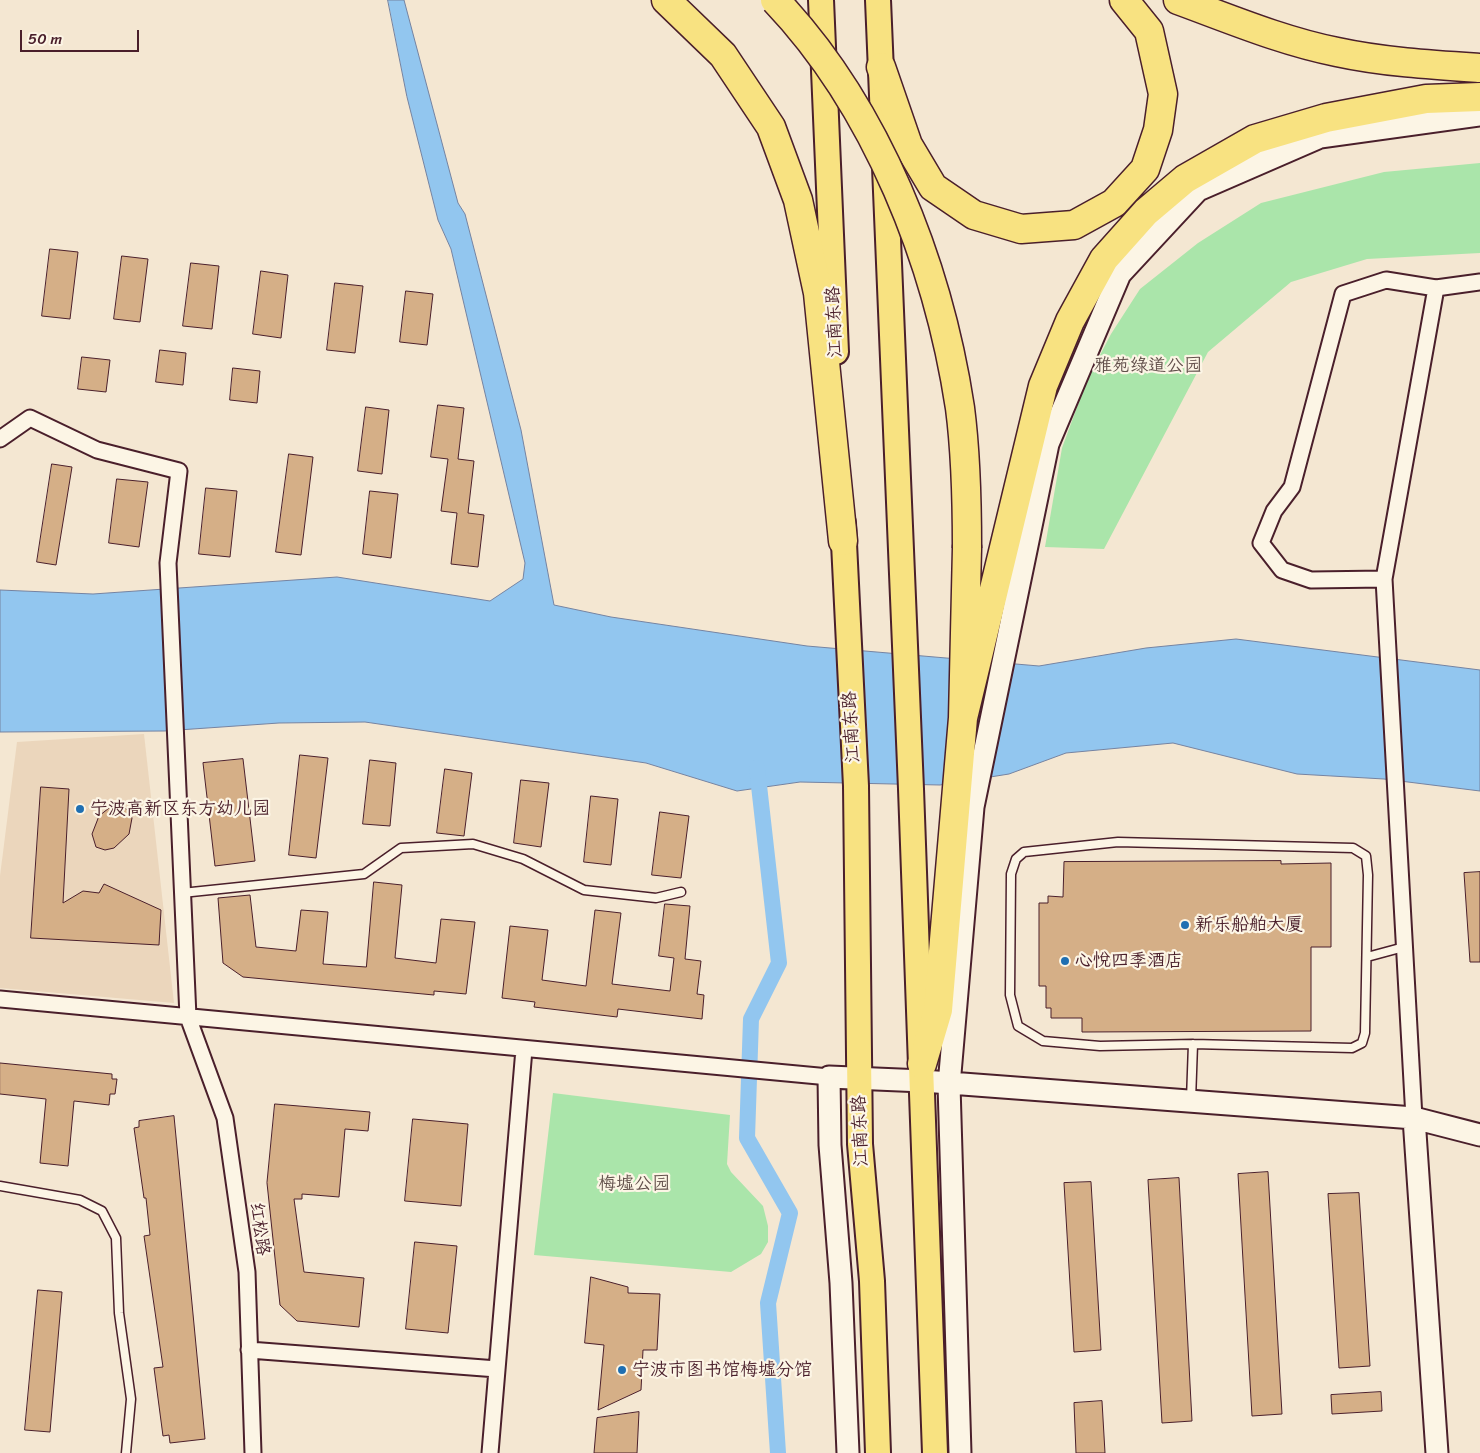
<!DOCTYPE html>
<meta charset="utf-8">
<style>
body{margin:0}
#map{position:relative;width:1480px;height:1453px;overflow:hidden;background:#f4e7d2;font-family:Sriracha,sans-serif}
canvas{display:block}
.scale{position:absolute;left:20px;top:30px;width:119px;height:22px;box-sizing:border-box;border:2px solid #4a1f2b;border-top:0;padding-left:6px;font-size:15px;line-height:18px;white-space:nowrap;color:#4a1f2b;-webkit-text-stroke:4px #fcf5e5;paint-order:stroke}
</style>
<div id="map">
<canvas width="1480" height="1453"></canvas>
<div class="scale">50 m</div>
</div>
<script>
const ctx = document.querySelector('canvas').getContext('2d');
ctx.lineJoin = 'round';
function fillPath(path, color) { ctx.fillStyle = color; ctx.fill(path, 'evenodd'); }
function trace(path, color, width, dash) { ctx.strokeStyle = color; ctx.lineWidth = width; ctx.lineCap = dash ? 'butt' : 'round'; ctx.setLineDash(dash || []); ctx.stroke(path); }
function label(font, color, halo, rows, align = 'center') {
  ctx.font = font + ' Sriracha,"LXGW WenKai TC",sans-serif'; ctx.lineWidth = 4.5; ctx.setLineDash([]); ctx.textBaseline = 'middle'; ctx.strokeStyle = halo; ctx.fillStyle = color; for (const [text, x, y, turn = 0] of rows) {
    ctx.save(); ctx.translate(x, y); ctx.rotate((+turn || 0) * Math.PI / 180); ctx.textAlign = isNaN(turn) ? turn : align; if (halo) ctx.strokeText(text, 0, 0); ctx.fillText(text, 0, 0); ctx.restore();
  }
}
const built = new Path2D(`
 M144 734 174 1003 0 988V876L17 742Z`);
const green = new Path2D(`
 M1480 163V253L1367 259 1291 282 1208 352 1104 549 1045 547 1062 448 1087 380 1111 334 1140 289 1198 243 1261 203 1384 172Z
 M553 1093 730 1115 727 1164 731 1172 763 1206 768 1226V1242L761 1254 731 1272 534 1255Z`);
const water = new Path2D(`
 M388 0H404L458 203 465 214 521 430 554 605 611 617 807 646 1039 666 1146 648 1236 639 1480 670V791L1384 779 1297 774 1173 743 1066 753 1009 774 940 785 800 782 737 791 646 763 365 722 279 723 164 731 0 732V590L93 594 337 577 490 601 523 579 525 563 451 249 438 220 407 97Z`);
const canal = new Path2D(`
 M757 768 779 963 751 1019 747 1138 790 1213 768 1303 778 1453`);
const building = new Path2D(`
 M50 249 78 252 70 319 42 316Z
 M122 256 148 259 140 322 114 319Z
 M191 263 219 266 212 329 183 326Z
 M261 271 288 275 281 338 253 334Z
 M335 283 363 286 355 353 327 350Z
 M406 291 433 294 427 345 400 342Z
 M160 350 186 353 183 385 156 382Z
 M82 357 110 360 106 392 78 389Z
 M233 368 260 371 257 403 230 400Z
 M438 405 464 408 458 459 474 461 468 513 484 515 478 567 451 564 457 513 441 511 448 459 431 457Z
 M366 407 389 410 382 474 358 471Z
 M289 454 313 457 301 555 276 552Z
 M52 464 72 467 56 565 37 562Z
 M117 479 148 482 139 547 109 543Z
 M206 488 237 491 230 557 199 554Z
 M370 491 398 494 391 558 363 554Z
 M300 755 328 758 316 858 289 855Z
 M243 759 255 861 215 866 203 763Z
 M370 760 396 763 390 826 363 824Z
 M445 769 472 773 464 836 437 833Z
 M521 780 549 783 541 847 514 843Z
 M41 787 69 789 63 903 83 891 99 893 104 884 161 910 159 945 31 938Z
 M591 796 618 799 611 865 584 862Z
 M121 806 128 810 132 818 129 834 114 848 105 850 96 847 92 834 99 816 109 808Z
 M660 812 689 816 681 878 652 875Z
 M1281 861V864L1331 863V947H1311V1031L1082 1032V1018H1051V1008H1046V986H1039V903H1048V896L1063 897 1064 862Z
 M1480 872V962H1470L1464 873Z
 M374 882 402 885 395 958 436 963 441 919 475 922 466 994 434 991V995L243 977 223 963 218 898 250 895 256 947 296 951 301 910 328 912 323 964 366 967Z
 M665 904 690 906 685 959 701 961 697 994 704 995 702 1019 618 1009 617 1017 534 1007 535 1002 502 998 510 926 548 930 542 980 586 986 595 910 621 913 612 984 670 991 674 958 659 956Z
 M0 1063 112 1074V1079H117L115 1094H110L109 1105 74 1101 68 1166 40 1163 46 1099 0 1094Z
 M275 1104 370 1112 368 1131 345 1129 339 1197 302 1194V1199H294L304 1272 364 1278 359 1327 297 1321 280 1305 267 1183Z
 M174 1116 205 1439 170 1443 169 1435 163 1436 154 1368 163 1367 144 1236 150 1235 146 1198H144L134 1128 139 1127V1121Z
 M413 1119 468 1124 461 1206 405 1201Z
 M1268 1172 1282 1414 1252 1416 1238 1174Z
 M1179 1178 1192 1421 1162 1423 1148 1180Z
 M1091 1182 1101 1350 1074 1352 1064 1183Z
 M1359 1193 1370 1366 1339 1368 1328 1194Z
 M415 1242 457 1246 448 1333 406 1329Z
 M591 1277 628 1287V1293L660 1294 657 1350H643L641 1390 598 1410 604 1345 585 1343Z
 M38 1290 62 1292 50 1432 25 1430Z
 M1381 1392 1382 1411 1332 1414 1331 1395Z
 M1102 1401 1105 1453H1076L1074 1403Z
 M639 1412 637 1453H594L597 1418Z`);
const lane = new Path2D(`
 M1118 842 1353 848 1366 856 1368 875 1365 1033 1362 1043 1352 1048 1193 1044 1100 1046 1043 1041 1018 1026 1010 995 1011 874 1016 859 1024 852Z
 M182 893 364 874 401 848 473 844 523 859 584 890 656 898 681 892
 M1367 957 1404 947
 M1191 1100 1193 1044
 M0 1186 80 1200 102 1211 116 1238 119 1313 131 1399 126 1453`);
const street = new Path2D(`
 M0 439 30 418 97 450 179 471 168 563 188 1017 225 1118 247 1272 253 1453
 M1384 579 1311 580 1282 570 1261 543 1274 511 1292 487 1343 294 1386 280 1436 288
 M0 999 829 1077
 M1414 1118 1384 579 1436 288 1480 282
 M249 1350 497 1369
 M490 1453 524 1049`);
const secondary = new Path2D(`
 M1414 1118 1437 1453
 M848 1453 841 1283 830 1145 829 1077 923 1081 1414 1118 1480 1135
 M960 1453 949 1085 973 807 1048 444 1120 274 1198 190 1320 137 1480 115`);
const primary = new Path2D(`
 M821 0 836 352
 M878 0 911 789 935 1453
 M843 523 856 786 860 1144 872 1281 878 1453`);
const highway = new Path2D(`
 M666 0 723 55 771 127 798 200 818 293 843 541
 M1178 0C1230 19 1282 41 1337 52 1383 62 1433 65 1480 68
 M881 67 908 145 933 187 974 215 1021 229 1074 225 1114 203 1145 169 1158 130 1163 94 1149 31 1124 0
 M963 718 1043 386 1070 321 1104 259 1146 212 1185 179 1255 139 1326 118 1426 99 1480 97
 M922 1064 938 1010 963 718 967 548`);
const highwayBridge = new Path2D(`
 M775 0C877 107 938 263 960 408 966 454 967 501 967 548`);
const markers = [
 [80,809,5,"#1f6fb2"],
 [1185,925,5,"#1f6fb2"],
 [1065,961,5,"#1f6fb2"],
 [622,1370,5,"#1f6fb2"]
];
const streetNames = [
 ["江南东路",835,322,-92],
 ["江南东路",852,727,-93],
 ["江南东路",861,1131,-92],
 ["红松路",259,1229,82]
];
const parkNames = [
 ["雅苑绿道公园",1148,366],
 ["梅墟公园",634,1184]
];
const poiNames = [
 ["宁波高新区东方幼儿园",90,809],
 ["新乐船舶大厦",1195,925],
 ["心悦四季酒店",1075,961],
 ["宁波市图书馆梅墟分馆",632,1370]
];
fillPath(built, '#ebd6bc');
fillPath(green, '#aae5aa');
fillPath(water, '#92c6ef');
trace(water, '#7583a1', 1);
trace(canal, '#92c6ef', 16);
fillPath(building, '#d5af87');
trace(building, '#4a1f2b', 1);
trace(lane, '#4a1f2b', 11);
trace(street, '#4a1f2b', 19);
trace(secondary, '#4a1f2b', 25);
trace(primary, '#4a1f2b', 28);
trace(highway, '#4a1f2b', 31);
trace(lane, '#fcf5e5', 8);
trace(street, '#fcf5e5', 15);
trace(secondary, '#fcf5e5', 21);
trace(primary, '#f8e281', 24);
trace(highway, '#f8e281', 28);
trace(highwayBridge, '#4a1f2b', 31, []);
trace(highwayBridge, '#f8e281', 28);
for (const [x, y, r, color] of markers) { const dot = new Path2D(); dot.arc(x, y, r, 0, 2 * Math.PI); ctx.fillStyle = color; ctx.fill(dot); trace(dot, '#fcf5e5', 2); }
label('18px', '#4a1f2b', '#fcf5e5', streetNames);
label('18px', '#62504b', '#fcf5e5', parkNames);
label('18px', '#4a1f2b', '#fcf5e5', poiNames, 'left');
</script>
